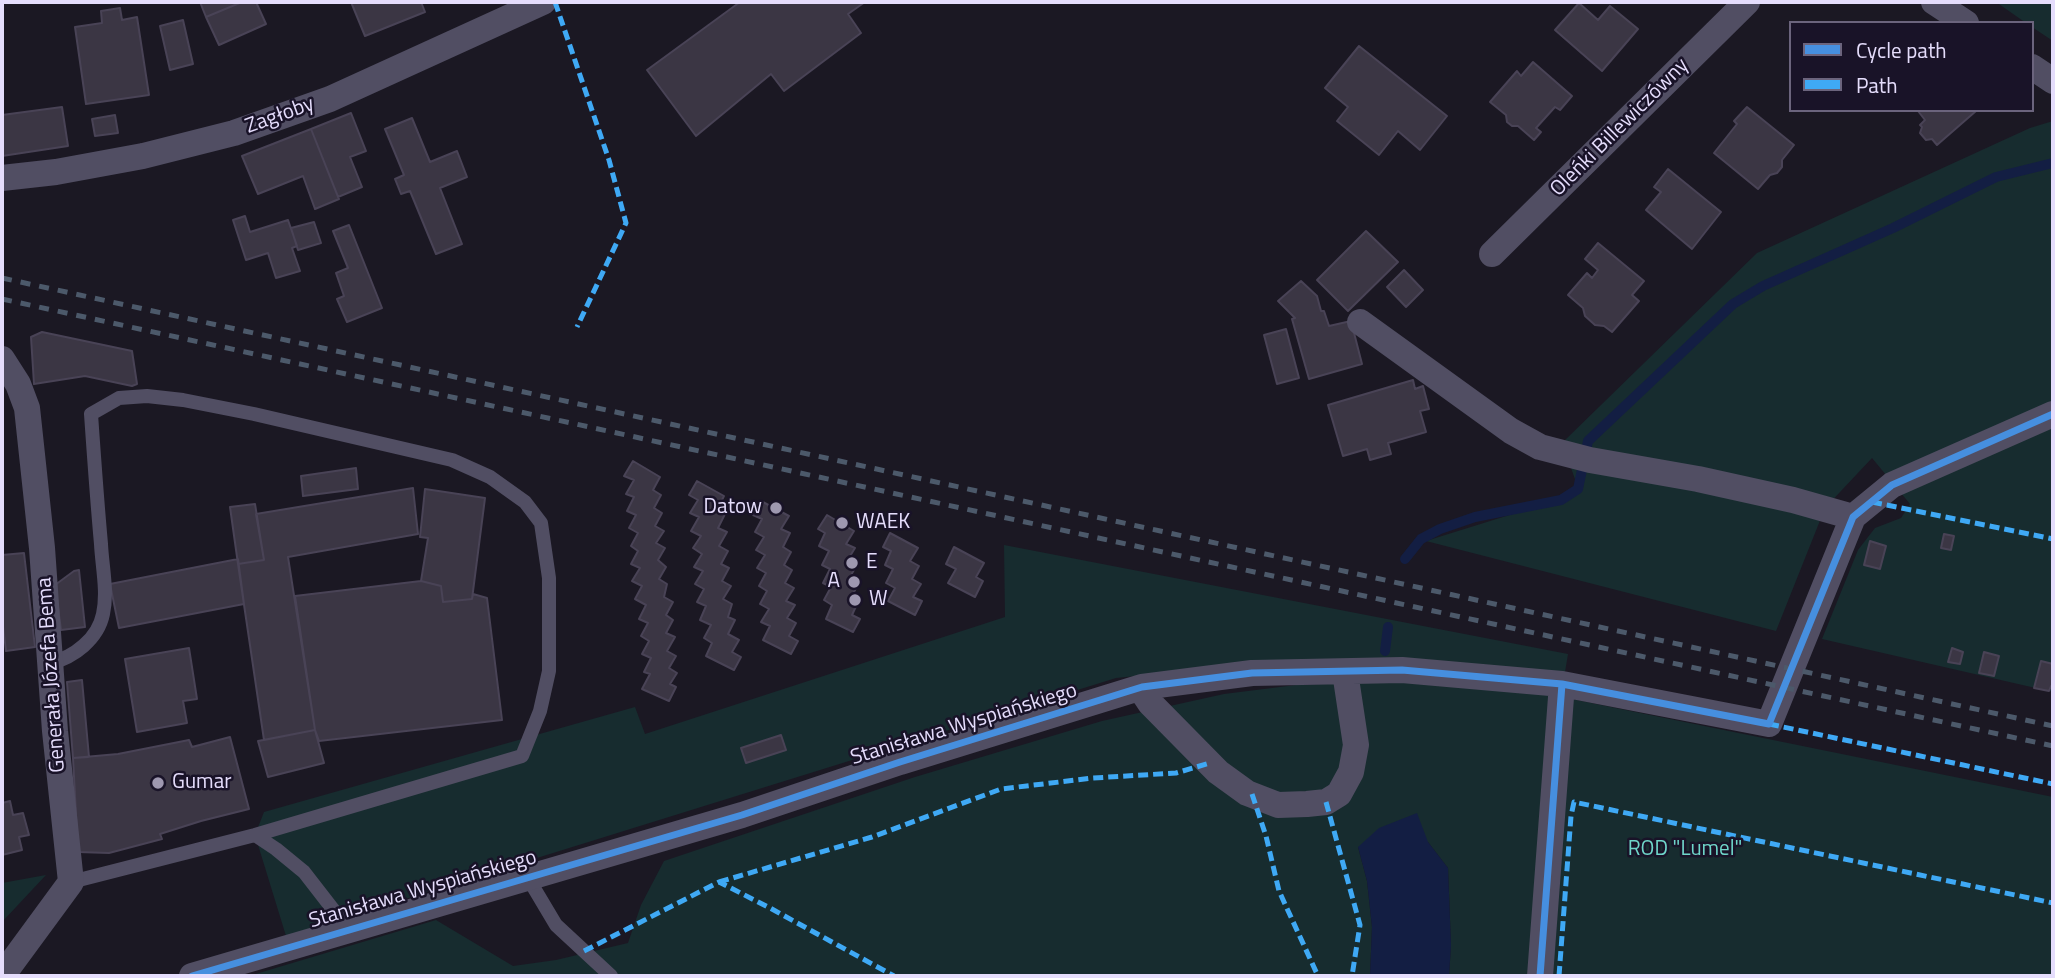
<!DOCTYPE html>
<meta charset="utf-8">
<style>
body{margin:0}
#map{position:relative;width:2055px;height:978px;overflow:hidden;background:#1b1823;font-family:"Titillium Web",sans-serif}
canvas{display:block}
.frame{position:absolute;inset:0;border:4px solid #e5ddfc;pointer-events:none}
.legend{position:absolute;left:1789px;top:21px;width:245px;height:91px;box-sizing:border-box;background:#191328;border:2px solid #6b647d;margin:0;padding:9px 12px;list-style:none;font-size:21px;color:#e5ddfc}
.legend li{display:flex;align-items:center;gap:14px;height:35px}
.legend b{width:35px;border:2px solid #6b647d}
</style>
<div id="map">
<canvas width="2055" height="978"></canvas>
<div class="frame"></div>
<ul class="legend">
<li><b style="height:9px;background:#468fdf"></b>Cycle path</li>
<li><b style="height:9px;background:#3fa9f5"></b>Path</li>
</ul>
</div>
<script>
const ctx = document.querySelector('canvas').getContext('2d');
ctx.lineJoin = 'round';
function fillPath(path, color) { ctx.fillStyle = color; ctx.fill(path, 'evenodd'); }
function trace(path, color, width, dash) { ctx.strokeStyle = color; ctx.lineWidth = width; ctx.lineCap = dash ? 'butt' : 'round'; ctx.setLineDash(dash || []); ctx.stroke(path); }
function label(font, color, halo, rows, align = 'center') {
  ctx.font = font + ' "Titillium Web",sans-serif'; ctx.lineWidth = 5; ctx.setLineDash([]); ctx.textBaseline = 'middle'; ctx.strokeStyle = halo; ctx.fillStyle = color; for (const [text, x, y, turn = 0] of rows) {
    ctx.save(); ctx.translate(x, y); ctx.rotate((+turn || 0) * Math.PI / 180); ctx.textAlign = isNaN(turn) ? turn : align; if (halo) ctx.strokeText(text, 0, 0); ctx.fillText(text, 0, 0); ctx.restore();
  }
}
const green = new Path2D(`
 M1996 2H2053V41L2032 27V23H2026Z
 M2053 121V692L1822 639 1858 550 1875 528 1901 518 1910 504 1872 458 1825 508 1776 631 1426 541 1580 493 1562 443 1757 253 2030 128Z
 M1004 545 1568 654 1564 678 1196 670 1116 678 286 936 255 835 264 812 635 707 645 734 1005 617Z
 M1409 680 1547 694 2053 797V976H1449L1451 945 1448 868 1428 842 1358 847 1367 881 1372 927 1370 976H249L436 920 513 966 556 960 628 943 641 905 664 861 915 777 1102 721 1224 694 1296 685Z
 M46 875 2 922V883Z`);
const water = new Path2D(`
 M1417 813 1428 842 1448 868 1451 945 1449 976H1370L1372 927 1367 881 1358 847 1379 828Z`);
const stream = new Path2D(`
 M1405 559 1421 539 1440 529 1475 517 1561 500 1578 489 1588 441 1733 304 1763 286 1893 228 1996 177 2053 163
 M1385 651 1388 627`);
const building = new Path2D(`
 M200 2H242L206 17Z
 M242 2H256L266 24 219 45 206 17Z
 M351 2H421L425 12 365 36Z
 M740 2H865L848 14 861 33 784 91 771 74 696 136 647 70Z
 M1579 3 1598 20 1610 6 1638 29 1602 71 1555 30Z
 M120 8 122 20 137 17 149 95 86 104 75 27 102 23 101 11Z
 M183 20 193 64 170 70 160 26Z
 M1359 46 1447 116 1420 150 1398 131 1379 155 1337 121 1348 107 1325 88Z
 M1533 62 1572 96 1560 110 1555 107 1536 128 1541 132 1534 140 1518 126H1512L1507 122 1506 115 1490 102 1517 71 1521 76Z
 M62 107 68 146 2 156V115Z
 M1747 107 1794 145 1782 160V167L1777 173 1770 175 1758 189 1714 153 1737 124 1734 121Z
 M1915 110H1976V111L1937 145 1932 139 1926 140 1920 133 1922 127 1920 125 1925 120 1918 111Z
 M351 113 366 151 350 157 362 187 338 197 311 129Z
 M115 115 118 133 95 136 92 119Z
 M412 118 430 162 457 151 467 177 440 188 462 244 436 254 410 191 401 194 395 179 404 175 385 129Z
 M311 129 339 199 315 209 303 176 258 194 242 156Z
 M1668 169 1721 212 1692 249 1646 210 1661 192 1654 187Z
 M245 216 250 232 288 220 297 246 292 248 300 271 276 278 268 253 246 260 233 220Z
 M314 222 321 243 298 250 291 228Z
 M349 225 382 308 347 322 337 299 344 296 336 273 348 268 333 231Z
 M1366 231 1398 262 1348 311 1317 280Z
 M1598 243 1644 281 1632 295 1639 301 1612 332 1604 326 1595 325 1585 316 1583 308 1568 295 1587 273 1592 278 1598 270 1585 259Z
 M1404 270 1423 290 1406 307 1387 287Z
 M1301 281 1317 296 1321 311H1324L1329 326 1351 321 1362 364 1309 379 1292 319 1295 318 1278 301Z
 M1286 329 1299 378 1277 384 1264 335Z
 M42 332 132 351 137 384 132 386 85 376 34 384 31 337Z
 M1413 380 1415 389 1423 386 1429 409 1420 411 1426 432 1388 443 1391 454 1370 460 1367 449 1343 456 1328 405Z
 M633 461 660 477 653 490 661 495 654 508 662 513 655 526 664 531 656 543 665 548 658 560 666 567 659 579 667 584 664 597 673 602 666 615 673 620 666 633 675 637 667 651 676 656 669 668 677 673 670 684 676 687 669 701 642 689 650 674 644 672 651 658 642 654 649 641 641 636 648 623 639 619 646 605 635 599 642 586 632 581 640 568 631 564 638 551 631 546 638 533 629 528 636 515 627 511 634 497 626 494 634 480 624 476Z
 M356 468 358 489 303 496 301 476Z
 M697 481 724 496 717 510 725 514 718 528 727 532 719 546 728 551 721 564 729 568 722 581 731 586 723 599 732 604 728 617 735 620 728 634 739 640 732 652 741 657 734 670 706 656 712 643 704 638 711 625 700 620 706 606 697 602 704 589 695 584 703 571 694 567 702 554 693 548 701 536 691 531 699 517 690 513 698 500 689 495Z
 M413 488 418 534 288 557 315 730 264 740 238 564 264 560 256 514Z
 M425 489 485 498 472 599 443 602 441 586 421 581 428 538 420 537Z
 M761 501 789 516 781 529 790 533 783 547 791 552 784 565 792 570 785 583 794 588 786 601 795 605 787 618 796 623 789 636 798 641 791 654 763 640 770 626 761 622 769 609 760 604 767 591 759 586 766 573 757 568 765 555 756 550 764 537 755 532 762 519 753 515Z
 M255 504 264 560 238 564 230 507Z
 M827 515 854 531 846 544 855 548 847 561 856 566 849 579 858 584 851 598 858 602 852 615 860 619 853 632 826 619 832 605 824 600 831 587 823 583 830 569 822 565 829 551 819 546 825 533 818 529Z
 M890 533 918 548 910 561 919 566 912 579 921 584 913 597 922 601 915 615 888 601 895 588 886 583 893 569 885 565 891 551 883 547Z
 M1944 534 1954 536 1951 550 1941 548Z
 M1870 541 1886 546 1880 569 1864 565Z
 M954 547 984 563 976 577 983 581 975 597 948 583 956 569 946 564Z
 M24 553 35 647 6 651 2 618V555Z
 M238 559 244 604 119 628 110 584Z
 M79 570 85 627 61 630 55 585 74 571Z
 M421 581 441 586 443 602 472 599 473 594 487 598 502 720 319 741 315 730 295 596Z
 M189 648 197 699 183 701 187 723 137 732 125 659Z
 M1952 648 1963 652 1960 664 1948 662Z
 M1984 652 1999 656 1994 676 1979 673Z
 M2041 661 2053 664V687L2051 686 2049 691 2034 688Z
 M82 680 89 757 73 758 67 682Z
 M315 730 324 763 268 777 258 741Z
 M781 735 786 750 746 763 741 748Z
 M230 737 249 809 201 821 160 834 162 839 109 853 78 852 73 758 118 754 189 740 192 747Z
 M10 801 13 815 23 813 29 835 19 837 22 850 2 855V803Z`);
const service = new Path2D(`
 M51 663C74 657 98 639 103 614 108 592 102 566 101 544 97 500 94 457 91 414L119 398 147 396 183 400 254 414 452 460 490 477 525 502 541 523 549 578V671L540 711 522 756 255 835 71 882
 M255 835 276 849 304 872 349 930
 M528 878 556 925 611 976`);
const minor = new Path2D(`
 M1934 2 1966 23
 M2032 67 2053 81
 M2 178 56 172 143 156 234 133 330 99 543 2
 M1492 254 1747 2
 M1360 322 1511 431 1540 447 1590 460 1698 479 1793 500 1853 517
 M2 359 18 384 27 408 42 548 55 731 71 882 2 976
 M1140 688 1150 703 1218 772 1247 793 1278 805 1307 804 1326 802 1339 794 1351 772 1356 745 1345 672
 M192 976 742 815 900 762 1142 687 1252 673 1402 670 1562 684 1769 724 1853 517 1892 485 2053 414
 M1540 976 1562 684`);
const rail = new Path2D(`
 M2 278 2053 726
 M2 299 2053 746`);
const quiet = new Path2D(`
 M555 2 609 160 626 223 577 327
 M1872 502 2053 539
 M1769 724 2053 784
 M1252 794 1266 836 1279 891 1318 976
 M1326 802 1360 925 1352 976
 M719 882 872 837 1001 789 1093 778 1176 773 1210 763
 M584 951 719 882 770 908 894 976
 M1559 976 1571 816 1574 802 2053 903`);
const cycleway = new Path2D(`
 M192 976 742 815 900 762 1142 687 1252 673 1402 670 1562 684 1769 724 1853 517 1892 485 2053 414
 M1540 976 1562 684`);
const markers = [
 [776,508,7,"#9e98b0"],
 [842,523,7,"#9e98b0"],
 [852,563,7,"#9e98b0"],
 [854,582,7,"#9e98b0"],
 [855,600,7,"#9e98b0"],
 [158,783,7,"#9e98b0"]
];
const streetNames = [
 ["Zagłoby",280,116,-20],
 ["Oleńki Billewiczówny",1620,128,-45],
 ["Generała Józefa Bema",52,675,-94],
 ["Stanisława Wyspiańskiego",964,725,-17],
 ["Stanisława Wyspiańskiego",423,890,-16]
];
const poiNames = [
 ["Datow",762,508,"right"],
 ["WAEK",856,523],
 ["E",866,563],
 ["A",840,582,"right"],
 ["W",869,600],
 ["Gumar",172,783]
];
const parkNames = [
 ["ROD \"Lumel\"",1685,850]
];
fillPath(green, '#172c2f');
fillPath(water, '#131e43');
trace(stream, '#131e43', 10);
fillPath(building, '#3b3644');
trace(building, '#494356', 2);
trace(service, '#514e63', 14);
trace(minor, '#514e63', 26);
trace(rail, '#4c596a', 5, [10, 9]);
trace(quiet, '#3fa9f5', 5, [10, 5]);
trace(cycleway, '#468fdf', 7);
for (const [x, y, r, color] of markers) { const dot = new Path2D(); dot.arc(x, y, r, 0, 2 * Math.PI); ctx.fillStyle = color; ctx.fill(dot); trace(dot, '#191328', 2.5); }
label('21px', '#e5ddfc', '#191328', streetNames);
label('21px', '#e5ddfc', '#191328', poiNames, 'left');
label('21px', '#6fd6ca', '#191328', parkNames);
</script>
